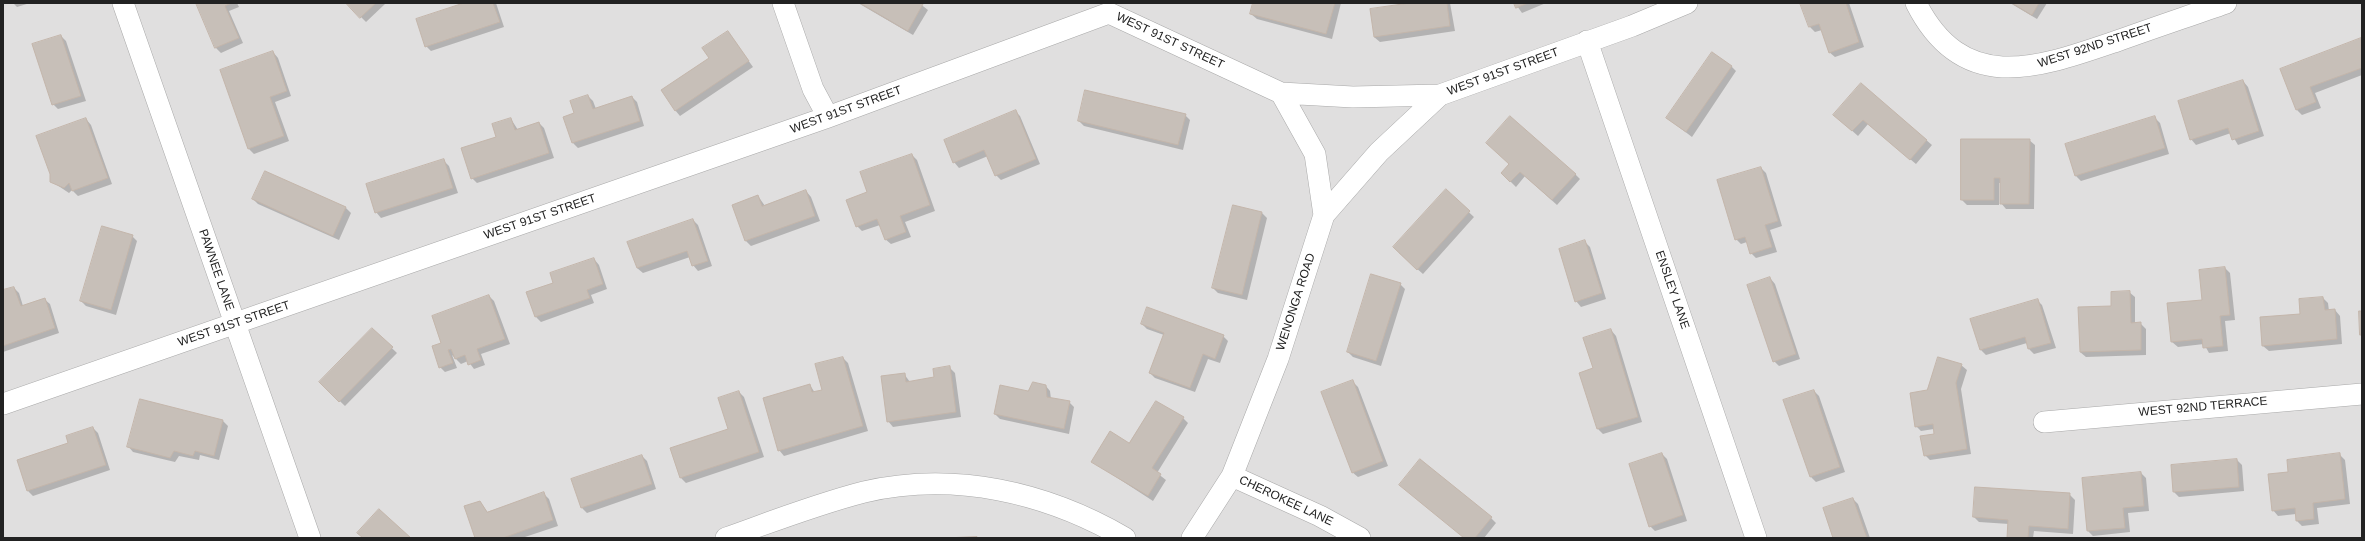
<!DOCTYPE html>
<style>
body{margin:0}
#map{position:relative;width:2365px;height:541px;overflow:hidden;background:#f2efe9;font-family:Arial,sans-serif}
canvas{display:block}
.frame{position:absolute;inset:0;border:4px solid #222;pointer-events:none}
</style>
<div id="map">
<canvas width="2365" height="541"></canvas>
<div class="frame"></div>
</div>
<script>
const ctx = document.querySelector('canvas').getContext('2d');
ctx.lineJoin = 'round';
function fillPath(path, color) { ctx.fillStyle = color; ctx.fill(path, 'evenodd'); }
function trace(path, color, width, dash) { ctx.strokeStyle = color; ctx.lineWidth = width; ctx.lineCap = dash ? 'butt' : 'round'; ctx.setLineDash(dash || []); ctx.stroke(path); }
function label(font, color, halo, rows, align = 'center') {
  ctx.font = font + ' Arial,sans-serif'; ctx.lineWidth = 3; ctx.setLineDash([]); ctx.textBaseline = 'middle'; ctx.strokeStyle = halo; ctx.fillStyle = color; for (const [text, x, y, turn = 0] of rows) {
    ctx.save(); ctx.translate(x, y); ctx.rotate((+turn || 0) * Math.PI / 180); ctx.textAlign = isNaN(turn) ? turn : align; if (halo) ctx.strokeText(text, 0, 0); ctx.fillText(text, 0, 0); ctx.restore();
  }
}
const residential = new Path2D(`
 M3 3H2362V538H3Z`);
const shadow = new Path2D(`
 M13 3H30L17 7Z
 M197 3H237L239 7 229 11 243 43 221 53 216 48Z
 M347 3H385V4L366 22Z
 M467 3H496L504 27 431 51 426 46Z
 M858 3H919L928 10 913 35Z
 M1254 3H1341L1332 39 1257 19 1251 14Z
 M1416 3H1450L1455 31 1380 42 1374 37Z
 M1515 3H1546L1522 13Z
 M1801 3H1849L1864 47 1835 57 1829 52 1822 30 1815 32 1810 27Z
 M2010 3H2047L2037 19Z
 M728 32 753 67 680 116 675 110Z
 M61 36 66 41 86 101 58 109 53 104Z
 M2361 40 2362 75 2315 93 2321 108 2302 115 2297 110 2282 69Z
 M273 52 278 58 291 96 275 102 289 141 254 154 248 148Z
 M1731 66 1736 71 1692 137 1667 118Z
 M2243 81 2248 87 2264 136 2238 145 2231 133 2196 145 2191 139Z
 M1861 84 1932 145 1916 164 1868 124 1858 136 1840 120Z
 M588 96 593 101 596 109 632 97 637 102 644 126 578 148 573 143 576 114Z
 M1015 111 1020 116 1040 164 1001 180 996 175 988 156 959 168 954 162Z
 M1185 115 1190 120 1183 150 1084 126 1079 121Z
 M2155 118 2160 123 2169 154 2081 181 2076 176Z
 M86 119 91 125 112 184 78 196 72 190 69 193 51 181Z
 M511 119 518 130 539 123 544 128 554 158 477 183 472 178Z
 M2029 140 2035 145 2034 209H2006L2001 203V183H1999V205H1967L1962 200Z
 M912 155 917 160 935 211 905 222 911 237 891 244 885 239 880 225 862 231 857 226 869 193Z
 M444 161 449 166 458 193 381 218 376 212Z
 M1510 164 1575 174 1580 179 1557 205 1525 176 1516 187 1507 178Z
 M1761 168 1766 173 1782 226 1770 230 1777 252 1756 258 1751 253 1747 242 1741 244 1736 239Z
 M265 172 346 208 351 213 339 240 258 204 253 199Z
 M806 191 811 197 820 221 751 246 745 240 758 196 765 206Z
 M1446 191 1474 217 1423 274 1399 253Z
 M1233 206 1262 213 1267 218 1247 300 1218 293 1213 288Z
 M693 220 698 225 712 266 698 271 693 265 690 257 643 273 637 268Z
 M132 236 137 241 116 315 86 306 81 301Z
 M1585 242 1590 247 1606 299 1581 307 1576 301Z
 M594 259 599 265 607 289 591 295 594 303 541 322 536 317 528 293 554 283Z
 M2225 268 2230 273 2235 320 2225 321 2228 351 2209 353 2204 344 2178 347 2172 342 2168 304 2203 301Z
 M1770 278 1775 284 1800 359 1779 366 1774 361Z
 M1400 284 1405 289 1381 366 1353 357 1348 352Z
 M14 288 19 293 23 306 44 299 50 304 59 333 3 352V291Z
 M2129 292 2135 297V323H2140L2146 329V355L2086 357 2080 352 2112 307Z
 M489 296 494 301 510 344 481 354 485 365 474 369 468 361 461 364 452 355 457 368 445 372 440 367 442 344Z
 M2323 298 2328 303 2329 311 2335 310 2340 316 2342 344 2269 351 2263 346Z
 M2037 300 2042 305 2056 348 2034 354 2029 349 2027 343 1986 355 1981 350 1972 320Z
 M1142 324 1223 336 1228 341 1220 363 1208 359 1195 392 1155 378 1150 373 1164 335 1147 329Z
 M372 329 397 353 345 406 320 382Z
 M1611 330 1616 336 1642 422 1603 434 1598 429Z
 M843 358 848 363 868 431 784 456 779 450 810 385 815 393 824 390Z
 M1961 365 1967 370 1961 389 1971 454 1930 460 1925 455 1935 434 1934 429 1921 431 1916 426Z
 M950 368 955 373 961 417 893 427 888 421 904 374 910 382 935 378Z
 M1352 381 1358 387 1388 466 1358 477 1352 472Z
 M1045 385 1050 391 1051 399 1069 402 1074 407 1069 434 1000 419 995 414 1028 392Z
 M1814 391 1819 396 1845 472 1816 482 1811 477 1785 401Z
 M739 392 744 397 764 457 686 483 681 478 730 429Z
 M1183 418 1188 423 1157 473 1166 480 1153 501 1093 462Z
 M223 421 228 426 219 460 200 455 199 460 179 456 175 462 133 452 128 446Z
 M93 428 98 433 110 470 33 496 28 491 18 461 69 444Z
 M1662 454 1667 459 1687 521 1655 531 1650 526Z
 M2340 455 2345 460 2350 504 2317 508 2319 524 2302 526 2297 521 2296 514 2278 516 2273 510 2289 472Z
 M642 456 647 461 656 489 587 513 582 508 572 480Z
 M2237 460 2242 465 2244 491 2179 497 2174 492Z
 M2141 473 2146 478 2149 511 2128 513 2130 532 2093 536 2088 531Z
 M544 494 549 499 558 526 522 538H476L480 502 488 513Z
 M2069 494 2075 500 2073 534 2034 531 2033 538H2008L2009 524 1979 522 1974 517Z
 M1853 499 1858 504 1870 538H1834Z
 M1491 518 1496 523 1484 538H1465Z`);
const building = new Path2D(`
 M196 3H231L225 6 239 38 215 48Z
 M346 3H376L360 18Z
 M464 3H493L500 22 425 47 416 19Z
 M860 3H921L923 4 908 31Z
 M1253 3H1335L1326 34 1250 14Z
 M1410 3H1447L1450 26 1374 37 1370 9Z
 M1514 3H1528L1516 8Z
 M1800 3H1846L1859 42 1829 53 1819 24 1809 27Z
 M2012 3H2039L2032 15Z
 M728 31 749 61 675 111 661 90 709 58 702 48Z
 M61 35 81 96 52 105 32 44Z
 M2361 38 2362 68 2310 87 2316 102 2296 110 2280 69Z
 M273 51 287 91 270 97 284 136 248 149 220 70Z
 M1712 52 1732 66 1686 132 1666 118Z
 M2243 80 2259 131 2232 140 2228 128 2190 140 2178 101Z
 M1861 83 1927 140 1910 160 1863 120 1852 131 1833 115Z
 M1085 90 1186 114 1178 145 1078 121Z
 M588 95 593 109 632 96 640 121 572 143 563 117 574 113 570 101Z
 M1016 110 1036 159 995 176 984 150 953 163 944 140Z
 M1510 116 1576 174 1552 200 1520 172 1510 182 1501 173 1509 164 1486 143Z
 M2155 116 2165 148 2075 176 2065 144Z
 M86 118 108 178 72 191 69 183 64 188 50 182V174L36 136Z
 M511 118 515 130 539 122 549 153 471 179 461 148 496 137 492 124Z
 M1961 139H2030L2029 204H2000V178H1994V200H1961Z
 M912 154 930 205 900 216 906 232 885 240 877 219 856 227 846 200 867 192 860 172Z
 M444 159 453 188 375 213 366 184Z
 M1761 167 1778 221 1765 225 1772 247 1750 254 1745 237 1735 240 1717 180Z
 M265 171 346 207 333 236 252 199Z
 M1446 189 1470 211 1417 270 1393 247Z
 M806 190 815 216 745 241 732 205 758 195 762 206Z
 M1233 205 1262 212 1242 295 1212 288Z
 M693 219 708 261 692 266 687 251 637 268 627 242Z
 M102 226 133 235 111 310 80 301Z
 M1585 240 1602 293 1575 302 1559 249Z
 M594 258 603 284 587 290 590 298 535 317 526 292 553 283 550 273Z
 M2225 267 2230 315 2220 316 2223 346 2203 348 2202 339 2171 342 2167 303 2202 300 2199 270Z
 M1371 274 1401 283 1376 361 1347 352Z
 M1770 277 1796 354 1773 362 1747 285Z
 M14 287 21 306 45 298 55 328 3 346V290Z
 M2130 291 2131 323 2141 322V350L2080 352 2078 307 2111 306V292Z
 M489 295 505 339 477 349 481 360 468 365 465 355 455 359 451 349 448 350 453 363 439 368 432 346 441 343 432 316Z
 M2323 297 2325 310 2335 309 2337 339 2262 346 2260 317 2300 314 2299 299Z
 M2038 299 2051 343 2028 349 2025 337 1980 350 1970 319Z
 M1147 307 1224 335 1215 359 1203 354 1190 388 1149 373 1164 333 1141 324Z
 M2359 311H2362V335H2360Z
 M372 328 393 347 339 402 319 382Z
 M1611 329 1638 417 1597 429 1579 373 1593 368 1583 338Z
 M843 357 863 426 778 451 763 398 810 384 812 392 822 390 815 364Z
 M1938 357 1962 364 1956 383 1967 449 1924 456 1920 436 1934 434 1933 424 1915 427 1910 393 1927 390Z
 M950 366 956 412 887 422 881 376 905 373 906 382 934 377 933 369Z
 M1353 380 1383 461 1352 473 1321 392Z
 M1033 382 1046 385 1047 397 1070 401 1064 429 994 414 1000 385 1028 391Z
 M1814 390 1840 467 1810 477 1783 400Z
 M739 391 759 452 680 478 670 448 728 429 718 398Z
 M140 399 223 420 214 456 195 451 193 456 174 451 170 458 127 447Z
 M1156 401 1184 417 1152 468 1161 474 1148 496 1091 462 1110 431 1129 443Z
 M93 427 106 465 27 491 17 460 68 443 66 436Z
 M1662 453 1683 515 1649 527 1629 464Z
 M2340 453 2345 499 2313 503 2314 519 2296 521 2295 508 2272 511 2268 474 2288 472 2287 460Z
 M642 455 652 484 581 508 571 479Z
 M1420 459 1492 517 1475 538H1464L1399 485Z
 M2237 459 2239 487 2173 492 2171 465Z
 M2141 472 2144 506 2123 508 2125 528 2087 531 2082 478Z
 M1975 487 2070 493 2068 529 2029 526 2028 538H2007L2008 520 1973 517Z
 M544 492 553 520 503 538H475L464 506 480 501 487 512Z
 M1853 498 1867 538H1833L1823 508Z
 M379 509 411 538H363L357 533Z
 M977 537V538H945Z`);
const street = new Path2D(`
 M123 3 310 538
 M783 3 813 89 828 117
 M1916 3C1963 96 2038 68 2117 41 2153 28 2189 16 2226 3
 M1587 41 1756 538
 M1281 93 1315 154 1324 215
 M3 404 828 117 1109 13 1281 93 1353 97 1440 95 1632 26 1687 3
 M2044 422 2362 394
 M1232 476 1320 516 1360 538
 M726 538C771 522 817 504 864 492 954 471 1046 492 1125 538
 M1192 538 1232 476 1278 359 1324 215 1379 152 1440 95`);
const streetNames = [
 ["WEST 91ST STREET",1170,41,25],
 ["WEST 92ND STREET",2095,46,-18],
 ["WEST 91ST STREET",1503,72,-20],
 ["WEST 91ST STREET",846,110,-20],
 ["WEST 91ST STREET",540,217,-19],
 ["PAWNEE LANE",216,270,71],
 ["ENSLEY LANE",1672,290,71],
 ["WENONGA ROAD",1296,302,-72],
 ["WEST 91ST STREET",234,324,-19],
 ["WEST 92ND TERRACE",2203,407,-5],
 ["CHEROKEE LANE",1286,501,25]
];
fillPath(residential, '#e0dfdf');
fillPath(shadow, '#0003');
fillPath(building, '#c7bfb8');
trace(building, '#c4b6ab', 1);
trace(street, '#a9a9a9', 22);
trace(street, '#fff', 21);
label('12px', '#222', '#fff', streetNames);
</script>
